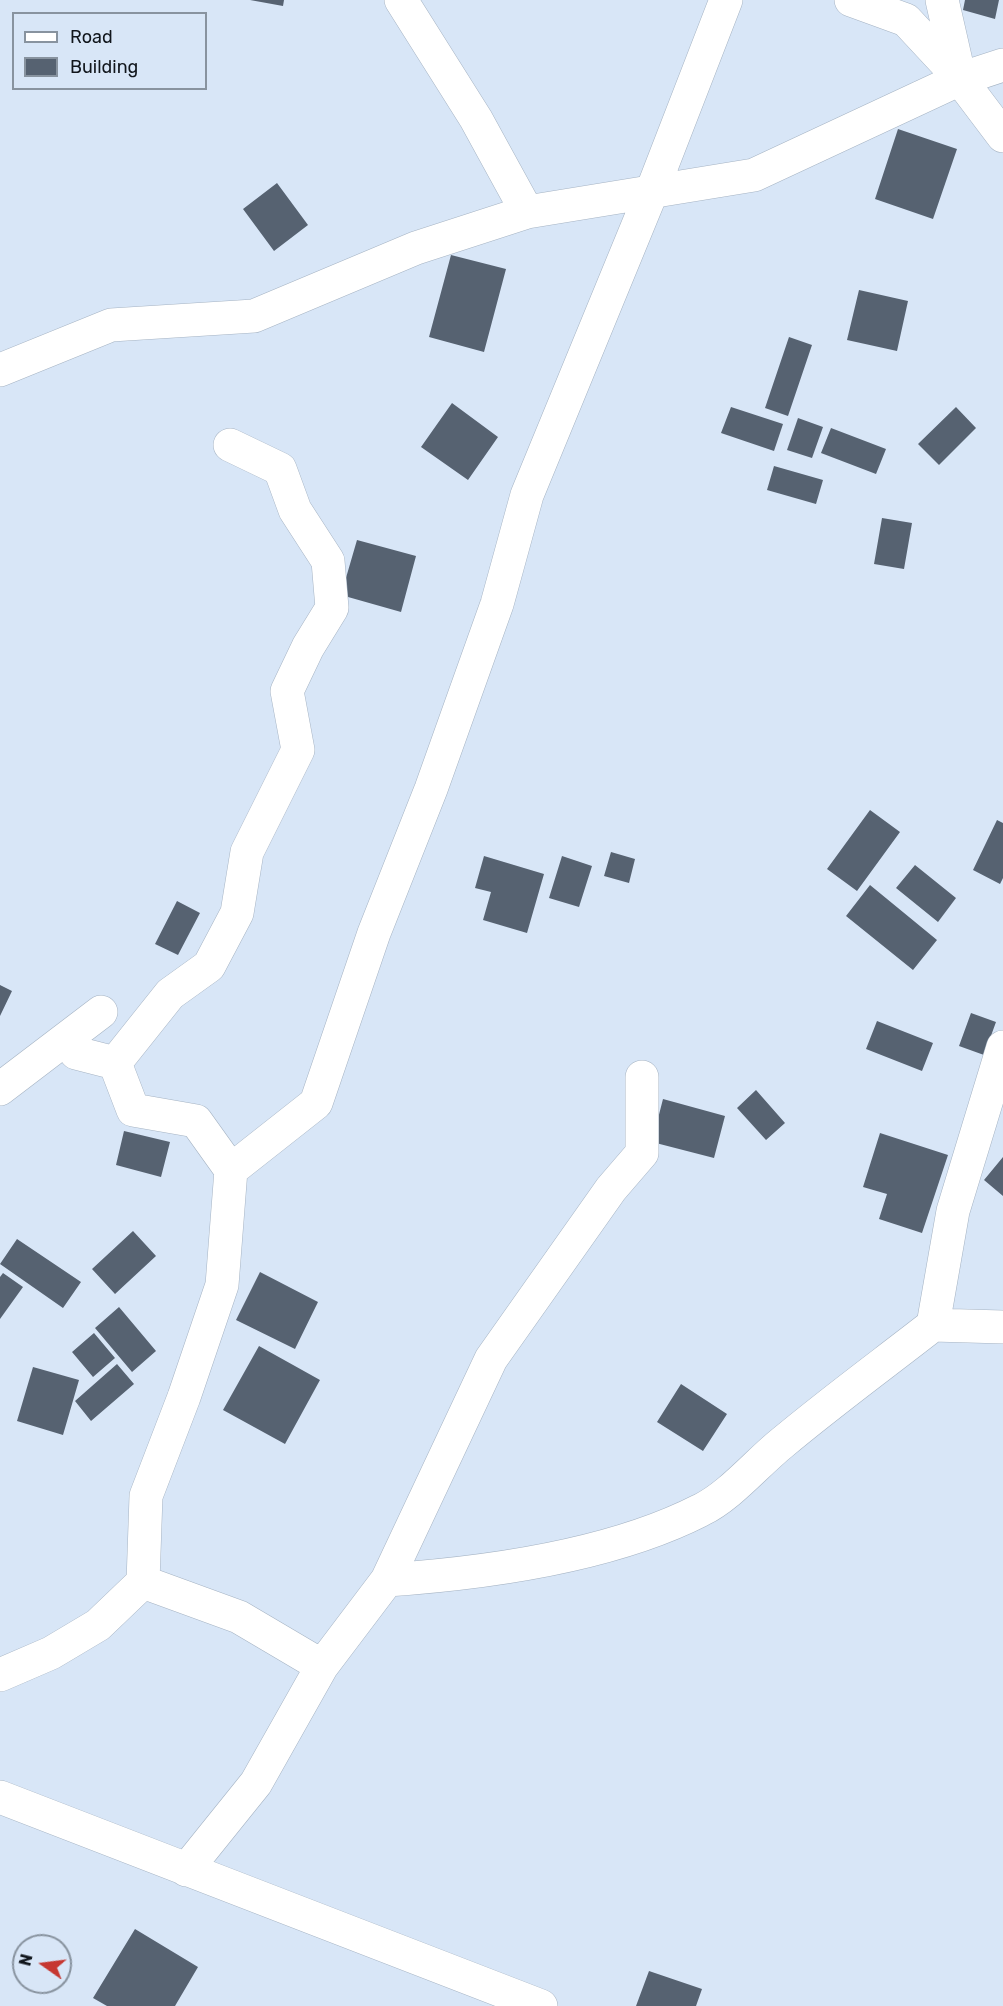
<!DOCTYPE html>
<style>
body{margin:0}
#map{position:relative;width:1003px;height:2006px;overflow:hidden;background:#d8e6f7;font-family:Rubik,sans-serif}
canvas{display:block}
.legend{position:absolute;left:12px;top:12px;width:195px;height:78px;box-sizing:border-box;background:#d8e6f7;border:2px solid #88939f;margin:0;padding:8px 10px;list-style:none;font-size:18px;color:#11161c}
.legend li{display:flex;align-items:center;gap:12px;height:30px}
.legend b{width:30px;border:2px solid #88939f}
.north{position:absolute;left:12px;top:1934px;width:60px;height:60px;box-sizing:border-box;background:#d8e6f7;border:2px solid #88939f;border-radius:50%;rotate:284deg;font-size:16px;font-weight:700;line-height:24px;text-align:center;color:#11161c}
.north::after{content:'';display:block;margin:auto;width:21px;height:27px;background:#c63731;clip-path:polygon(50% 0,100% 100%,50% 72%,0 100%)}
</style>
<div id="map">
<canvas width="1003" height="2006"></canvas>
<ul class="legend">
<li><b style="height:8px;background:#fff"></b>Road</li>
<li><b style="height:16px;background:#566271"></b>Building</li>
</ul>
<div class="north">N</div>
</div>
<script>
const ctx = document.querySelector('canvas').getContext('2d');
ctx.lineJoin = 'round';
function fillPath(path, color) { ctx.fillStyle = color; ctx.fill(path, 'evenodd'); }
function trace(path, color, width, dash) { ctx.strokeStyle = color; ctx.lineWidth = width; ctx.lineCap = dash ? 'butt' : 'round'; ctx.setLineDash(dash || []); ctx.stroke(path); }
const building = new Path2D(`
 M250 0H284L283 6Z
 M965 0H999L995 19 963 10Z
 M898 129 957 149 933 219 875 199Z
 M277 183 308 225 274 251 243 209Z
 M451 255 506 269 484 352 429 337Z
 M859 290 908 301 897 351 847 340Z
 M789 337 812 345 788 416 765 408Z
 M452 403 498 437 468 480 421 447Z
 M731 407 783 424 774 451 721 433Z
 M956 407 976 428 939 465 918 444Z
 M798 418 823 427 812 458 787 450Z
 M831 428 886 449 876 474 821 453Z
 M774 466 823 480 816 504 767 490Z
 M882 518 912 523 904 569 874 564Z
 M357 540 416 556 401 612 341 595Z
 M870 810 900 832 857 891 827 869Z
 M997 820 1003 823V878L1000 884 973 870Z
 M611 852 635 859 629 883 604 876Z
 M484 856 544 874 527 933 483 920 491 892 475 888Z
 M562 856 592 866 579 907 549 898Z
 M915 865 956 898 938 922 896 888Z
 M870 885 937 940 913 970 846 916Z
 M177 901 200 913 178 955 155 944Z
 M0 985 12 991 0 1016Z
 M971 1013 996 1022 984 1055 959 1046Z
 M877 1021 933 1043 922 1071 866 1049Z
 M756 1090 785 1123 766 1140 737 1108Z
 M663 1099 725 1116 714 1158 652 1142Z
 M124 1131 170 1142 161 1177 116 1165Z
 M880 1133 948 1155 922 1233 879 1219 887 1194 863 1187Z
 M1003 1157V1196L984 1180Z
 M133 1231 156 1256 115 1294 92 1269Z
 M17 1239 81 1282 63 1308 0 1264Z
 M260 1272 318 1302 295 1349 236 1320Z
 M3 1273 23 1287 0 1319V1277Z
 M119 1307 156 1351 132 1372 95 1328Z
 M94 1333 115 1358 93 1377 72 1352Z
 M259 1346 320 1380 285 1444 223 1410Z
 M117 1364 134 1384 91 1421 75 1401Z
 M33 1367 79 1380 63 1435 17 1421Z
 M681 1384 727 1414 703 1451 657 1422Z
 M135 1929 198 1967 175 2006H107L93 1998Z
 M649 1971 702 1989 696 2006H636Z`);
const minor = new Path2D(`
 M401 0 476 119 527 212
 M851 0 906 20 959 77
 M942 0 960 79 1003 136
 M0 370 111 325 254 316 416 248 527 212 754 175 960 79 1003 65
 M76 1053 115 1063 133 1110 196 1121 231 1170 222 1285 184 1397 146 1496 143 1582
 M115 1063 170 994 209 966 237 913 247 852 298 750 287 691 308 647 332 608 328 561 295 510 280 469 230 445
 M0 1089 101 1012
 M231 1170 316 1103 374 933 431 789 497 604 527 495 652 191 726 0
 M933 1325 1003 1327
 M387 1580 491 1359 611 1189 642 1153V1077
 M0 1675 51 1653 98 1625 143 1582 239 1617 322 1666 387 1580C487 1573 611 1556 701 1510 730 1496 757 1463 782 1443 831 1402 883 1364 933 1325L953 1211 1003 1047
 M0 1797 541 2006
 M186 1870 256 1783 322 1666`);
fillPath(building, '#566271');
trace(minor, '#a5b3c3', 34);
trace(minor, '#fff', 33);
</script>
